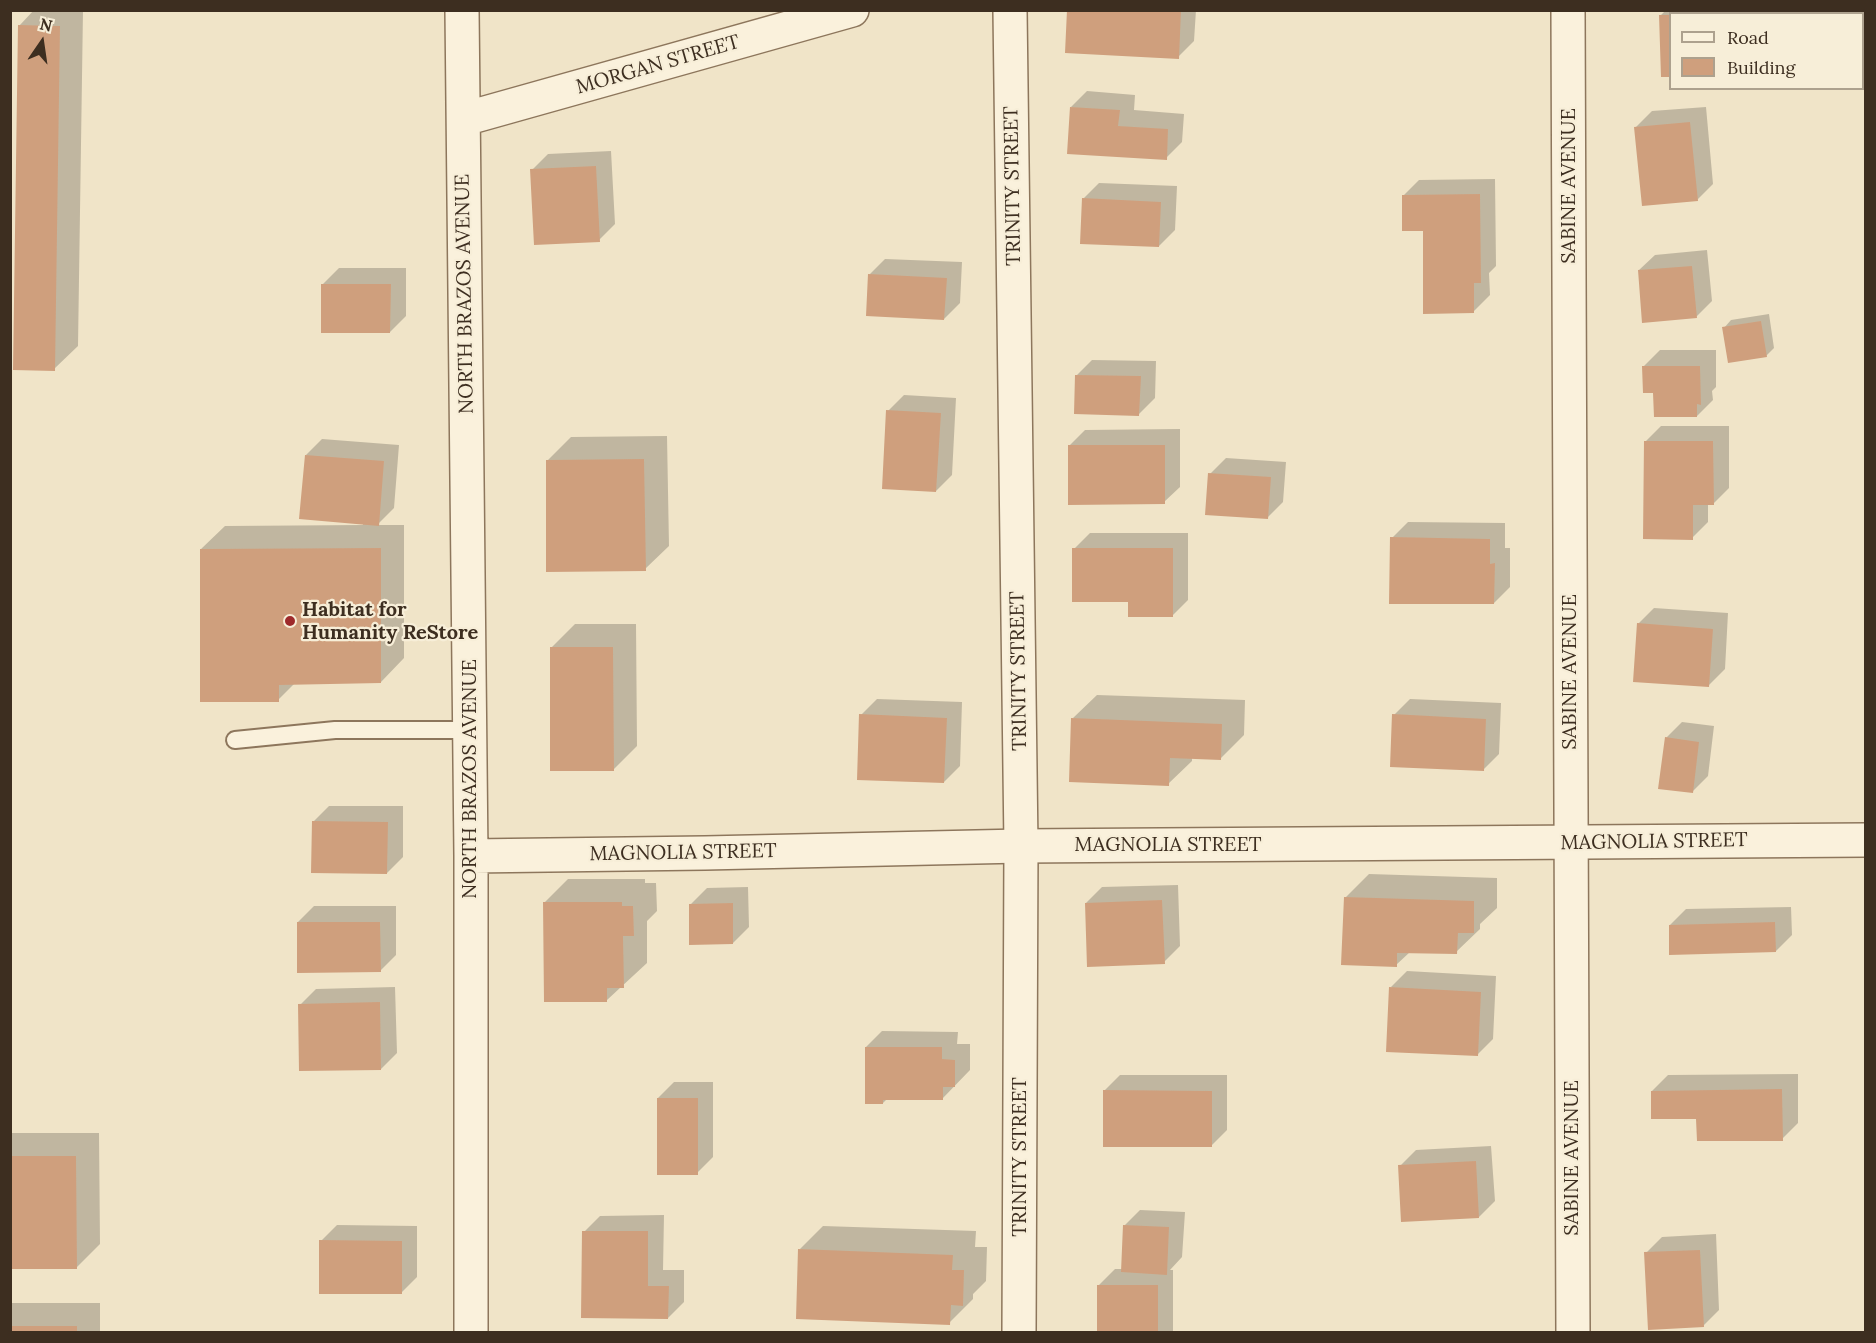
<!DOCTYPE html>
<style>
body{margin:0}
#map{position:relative;width:1876px;height:1343px;overflow:hidden;background:#f0e4c8;font-family:Lora,serif}
canvas{display:block}
.frame{position:absolute;inset:0;border:12px solid #3d2e20;pointer-events:none}
.legend{position:absolute;left:1669px;top:12px;width:195px;height:78px;box-sizing:border-box;background:#f7eed8;border:2px solid #ada18e;margin:0;padding:8px 10px;list-style:none;font-size:18px;color:#3d2e20}
.legend li{display:flex;align-items:center;gap:12px;height:30px}
.legend b{width:30px;border:2px solid #ada18e}
.north{position:absolute;left:12px;top:12px;width:60px;height:60px;-webkit-text-stroke:4px #f7eed8;paint-order:stroke;rotate:13deg;font-size:16px;font-weight:700;line-height:24px;text-align:center;color:#3d2e20}
.north::after{content:'';display:block;margin:auto;width:21px;height:27px;background:#3d2e20;clip-path:polygon(50% 0,100% 100%,50% 72%,0 100%)}
</style>
<div id="map">
<canvas width="1876" height="1343"></canvas>
<div class="frame"></div>
<ul class="legend">
<li><b style="height:8px;background:#faf1dc"></b>Road</li>
<li><b style="height:16px;background:#cf9f7d"></b>Building</li>
</ul>
<div class="north">N</div>
</div>
<script>
const ctx = document.querySelector('canvas').getContext('2d');
ctx.lineJoin = 'round';
function fillPath(path, color) { ctx.fillStyle = color; ctx.fill(path, 'evenodd'); }
function trace(path, color, width, dash) { ctx.strokeStyle = color; ctx.lineWidth = width; ctx.lineCap = dash ? 'butt' : 'round'; ctx.setLineDash(dash || []); ctx.stroke(path); }
function label(font, color, halo, rows, align = 'center') {
  ctx.font = font + ' Lora,serif'; ctx.lineWidth = 4.5; ctx.setLineDash([]); ctx.textBaseline = 'middle'; ctx.strokeStyle = halo; ctx.fillStyle = color; for (const [text, x, y, turn = 0] of rows) {
    ctx.save(); ctx.translate(x, y); ctx.rotate((+turn || 0) * Math.PI / 180); ctx.textAlign = isNaN(turn) ? turn : align; if (halo) ctx.strokeText(text, 0, 0); ctx.fillText(text, 0, 0); ctx.restore();
  }
}
const shadow = new Path2D(`
 M34 10H83L78 346 54 369 19 26Z
 M1068 10H1196L1194 41 1178 57Z
 M1666 10H1717V14H1670V75L1663 76 1660 16Z
 M1087 91 1135 95 1134 110 1184 114 1182 142 1166 158 1071 107Z
 M1706 107 1713 184 1697 200 1636 127 1652 111Z
 M611 151 615 224 599 240 532 170 548 154Z
 M1495 179 1496 266 1489 273 1490 295 1474 311 1403 196 1419 180Z
 M1099 183 1177 186 1175 230 1159 246 1083 199Z
 M1707 250 1712 301 1696 317 1639 270 1655 255Z
 M885 259 962 262 960 303 944 319 869 275Z
 M339 268H406V316L390 332 323 284Z
 M1769 314 1774 348 1766 356 1724 328 1731 320Z
 M1660 350H1716V387L1712 391 1713 400 1697 416 1655 392 1644 366Z
 M1092 360 1156 361 1155 398 1139 414 1076 376Z
 M904 395 956 398 952 475 936 491 888 411Z
 M1661 426H1729V488L1713 504H1708V522L1692 538 1645 442Z
 M1180 429V487L1164 502 1069 446 1085 430Z
 M667 436 669 546 645 569 547 461 571 437Z
 M322 439 399 445 394 508 377 525H404V658L381 682 295 683 278 700 201 549 225 526 363 525V523L306 455Z
 M1226 458 1286 462 1283 502 1267 518 1210 474Z
 M1408 522 1505 523V548H1510V587L1494 603 1392 538Z
 M1090 533H1188V600L1172 616 1129 601 1074 549Z
 M1654 608 1728 613 1725 669 1709 685 1638 624Z
 M575 624H636L637 746 613 770 551 648Z
 M1097 695 1245 700 1244 735 1220 759 1192 758V761L1168 784 1073 718Z
 M877 699 962 702 960 766 944 782 861 715Z
 M1410 699 1501 703 1499 754 1483 770 1394 715Z
 M1682 722 1714 726 1708 776 1692 792 1666 738Z
 M329 806H403V857L387 873 313 822Z
 M1369 874 1497 878V908L1480 924V929L1456 952H1410L1396 965 1345 898Z
 M568 879H645V883H656L657 911 647 921V963L607 1000 544 903Z
 M1178 885 1180 946 1164 962 1086 903 1102 887Z
 M748 887 749 927 733 943 691 904 707 888Z
 M314 906H396V955L380 971 298 922Z
 M1791 907 1792 935 1776 951 1670 925 1686 909Z
 M1407 971 1496 976 1493 1039 1477 1055 1391 987Z
 M395 987 397 1053 381 1069 300 1005 316 989Z
 M882 1031 958 1032 957 1044H970V1070L943 1098 887 1099 883 1103 866 1047Z
 M1798 1074V1123L1782 1139 1698 1117 1652 1091 1668 1075Z
 M1120 1075H1227V1130L1211 1146 1104 1091Z
 M674 1082H713V1157L697 1173 658 1098Z
 M10 1133H99L100 1244 76 1268H10Z
 M1491 1146 1495 1201 1479 1217 1400 1166 1416 1150Z
 M1140 1210 1185 1212 1182 1257 1170 1270H1173V1332H1099V1285L1115 1269H1123L1124 1226Z
 M664 1215 663 1270H684V1302L668 1318 584 1232 600 1216Z
 M337 1225 417 1226V1277L401 1293 321 1241Z
 M823 1226 976 1231 975 1247H987L986 1281 973 1294V1299L949 1323 800 1249Z
 M1716 1234 1719 1310 1703 1326 1646 1253 1662 1237Z
 M10 1303H100V1332H10Z
 M584 1331H677V1332H582Z`);
const building = new Path2D(`
 M1067 10H1181L1179 59 1065 53Z
 M1659 15H1670V77H1661Z
 M18 25 60 26 55 371 13 370Z
 M1070 107 1120 110 1118 126 1168 129 1167 160 1067 154Z
 M1690 122 1698 201 1642 206 1634 127Z
 M596 166 600 242 534 245 530 169Z
 M1480 194 1481 283H1474V313L1423 314V231H1402V195Z
 M1082 198 1161 202 1159 247 1080 244Z
 M1692 266 1697 318 1642 323 1638 270Z
 M868 274 947 278 944 320 866 316Z
 M321 284H391L390 333H321Z
 M1761 321 1767 357 1728 363 1722 327Z
 M1642 366H1700L1701 405 1697 404V417H1654L1653 393H1643Z
 M1075 375 1141 376 1139 416 1074 414Z
 M886 410 941 413 936 492 882 489Z
 M1644 441H1713L1714 505H1693V540L1643 539Z
 M1068 445H1165V504L1068 505Z
 M305 455 384 461 379 526 299 519Z
 M644 459 646 571 546 572V460Z
 M1208 473 1271 477 1268 519 1205 515Z
 M1390 537 1490 539V564L1495 563 1494 604H1389Z
 M381 548V683L279 685V702H200V549Z
 M1072 548H1173V617H1128V602H1072Z
 M1637 623 1713 629 1709 687 1633 682Z
 M550 647H613L614 771H550Z
 M859 714 947 718 944 783 857 780Z
 M1392 714 1486 719 1484 771 1390 767Z
 M1071 718 1222 724 1221 760 1170 758 1169 786 1069 782Z
 M1665 737 1699 742 1693 793 1658 789Z
 M312 821 388 822 387 874 311 873Z
 M1344 897 1474 901V933H1458L1457 954 1397 953V967L1341 965Z
 M1162 900 1165 964 1087 967 1085 903Z
 M543 902H622V906H633L634 936H623L624 988H607V1002H544Z
 M733 903V944L689 945V904Z
 M297 922H380L381 972 297 973Z
 M1775 922 1776 952 1669 955V925Z
 M1389 987 1481 992 1478 1056 1386 1052Z
 M380 1002 381 1070 299 1071 298 1004Z
 M865 1047H942V1059L955 1060V1087H943V1100H883V1104H865Z
 M1782 1089 1783 1141H1697L1696 1119H1651V1091Z
 M1103 1090 1212 1091V1147H1103Z
 M657 1098H698V1175H657Z
 M10 1156H76L77 1269H10Z
 M1476 1161 1479 1218 1401 1222 1398 1165Z
 M1123 1225 1169 1227 1167 1275 1121 1272Z
 M582 1231H648V1286H669L668 1319 581 1318Z
 M319 1240 402 1241V1294H319Z
 M798 1249 953 1255 952 1270H964L963 1306 951 1305 950 1325 796 1319Z
 M1700 1250 1704 1327 1648 1330 1644 1252Z
 M1097 1285H1158V1332H1097Z
 M10 1326H77V1332H10Z`);
const service = new Path2D(`
 M235 740 335 730H469`);
const minor = new Path2D(`
 M462 10 471 856V1332
 M1568 10 1573 1332
 M464 119 852 10
 M471 856 705 853 1021 846 1866 840`);
const tertiary = new Path2D(`
 M1010 10 1021 846 1019 1332`);
const markers = [
 [290,621,6,"#9e2a2b"]
];
const streetNames = [
 ["MORGAN STREET",658,65,-16],
 ["TRINITY STREET",1013,186,-91],
 ["SABINE AVENUE",1569,186,-90],
 ["NORTH BRAZOS AVENUE",465,294,-91],
 ["TRINITY STREET",1019,671,-91],
 ["SABINE AVENUE",1570,672,-90],
 ["NORTH BRAZOS AVENUE",470,779,-90],
 ["MAGNOLIA STREET",1654,842,-1],
 ["MAGNOLIA STREET",1168,845],
 ["MAGNOLIA STREET",683,853,-1],
 ["TRINITY STREET",1020,1157,-90],
 ["SABINE AVENUE",1572,1158,-90]
];
const poiNames = [
 ["Habitat for",302,610],
 ["Humanity ReStore",302,633]
];
fillPath(shadow, '#0003');
fillPath(building, '#cf9f7d');
trace(service, '#8d765c', 20);
trace(minor, '#8d765c', 36);
trace(tertiary, '#8d765c', 36);
trace(service, '#faf1dc', 16);
trace(minor, '#faf1dc', 33);
trace(tertiary, '#faf1dc', 33);
for (const [x, y, r, color] of markers) { const dot = new Path2D(); dot.arc(x, y, r, 0, 2 * Math.PI); ctx.fillStyle = color; ctx.fill(dot); trace(dot, '#f7eed8', 2); }
label('20px', '#3d2e20', '#f7eed8', streetNames);
label('bold 20px', '#3d2e20', '#f7eed8', poiNames, 'left');
</script>
